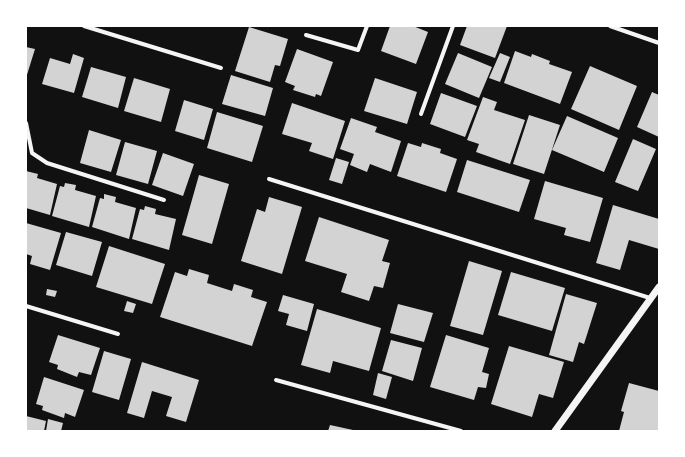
<!DOCTYPE html>
<style>
body{margin:0}
#map{position:relative;width:685px;height:457px;overflow:hidden;background:#111;font-family:Ubuntu,sans-serif}
canvas{display:block}
.frame{position:absolute;inset:0;border:27px solid #fff;pointer-events:none}
</style>
<div id="map">
<canvas width="685" height="457"></canvas>
<div class="frame"></div>
</div>
<script>
const ctx = document.querySelector('canvas').getContext('2d');
ctx.lineJoin = 'round';
function fillPath(path, color) { ctx.fillStyle = color; ctx.fill(path, 'evenodd'); }
function trace(path, color, width, dash) { ctx.strokeStyle = color; ctx.lineWidth = width; ctx.lineCap = dash ? 'butt' : 'round'; ctx.setLineDash(dash || []); ctx.stroke(path); }
const building = new Path2D(`
 M390 26H413L428 32 416 64 381 51Z
 M467 26H507L495 58 460 45Z
 M249 27 288 39 280 66 275 65 270 82 235 71Z
 M26 47 35 49 26 78Z
 M297 49 333 62 321 96 316 94 315 97 293 90 295 86 285 82Z
 M515 51 531 57 532 54 550 61 549 64 572 72 560 104 504 83Z
 M458 53 492 67 479 98 445 84Z
 M500 53 510 57 500 82 489 78Z
 M73 54 84 58 74 93 42 84 50 58 70 64Z
 M590 66 637 86 619 130 571 109Z
 M91 67 126 77 118 108 82 97Z
 M231 75 273 88 265 116 222 104Z
 M134 78 170 89 161 122 124 111Z
 M375 78 417 92 407 124 364 111Z
 M652 92 659 95V137L637 127Z
 M441 93 477 106 465 137 430 124Z
 M483 97 497 102 494 110 525 120 510 164 476 152 479 144 467 140Z
 M184 100 213 109 204 140 175 131Z
 M292 103 345 121 333 159 309 151 312 143 282 134Z
 M217 112 263 126 252 162 207 148Z
 M529 115 560 125 544 174 513 164Z
 M567 116 618 138 604 172 552 150Z
 M351 118 377 127 375 132 401 141 391 172 370 164 367 172 350 165 354 154 340 149Z
 M89 130 121 140 111 172 80 163Z
 M633 139 656 149 638 191 615 182Z
 M125 142 157 151 148 184 116 175Z
 M408 143 421 147 422 143 441 149 440 153 457 159 446 192 397 176Z
 M163 153 194 164 183 196 152 185Z
 M336 158 349 162 342 184 329 180Z
 M467 160 530 180 519 212 457 192Z
 M26 171 38 174 37 178 57 184 50 215 26 208Z
 M199 175 229 184 212 244 182 235Z
 M545 181 603 198 590 242 564 235 566 228 534 219Z
 M65 183 76 185 75 190 96 196 89 227 52 216 60 186 64 187Z
 M104 194 116 197 115 202 136 208 129 239 92 227 100 198 104 199Z
 M269 197 302 207 282 274 241 261 257 209 265 212Z
 M613 205 659 219V249L629 240 620 270 596 263Z
 M145 206 156 209 155 214 176 219 169 250 132 239 140 209 144 210Z
 M319 217 389 240 382 261 390 263 383 288 374 286 369 301 341 292 347 274 305 261Z
 M26 223 61 233 50 270 30 264 32 256 26 254Z
 M66 232 102 242 92 276 56 265Z
 M109 246 165 264 152 304 96 287Z
 M469 261 502 271 483 335 450 326Z
 M189 269 209 275 207 283 232 291 234 284 253 290 251 297 267 302 252 346 160 317 175 272 187 276Z
 M511 272 565 288 552 331 498 315Z
 M47 289 57 291 55 297 46 295Z
 M566 294 597 303 584 344 579 342 573 362 549 355Z
 M283 295 314 304 307 331 286 325 289 314 278 311Z
 M127 301 136 304 133 313 124 311Z
 M398 304 433 313 424 342 390 333Z
 M317 309 381 328 369 371 333 361 330 373 301 365Z
 M58 335 100 348 91 375 79 372 77 377 57 369 58 365 49 362Z
 M446 335 489 348 482 372 489 374 486 388 478 387 474 400 430 387Z
 M391 340 422 348 413 381 382 371Z
 M509 346 564 362 553 398 539 394 532 417 491 404Z
 M104 351 131 359 119 400 92 392Z
 M142 362 199 380 186 422 166 416 172 397 152 391 144 418 127 413Z
 M378 373 392 377 386 399 373 395Z
 M44 377 84 390 75 417 65 413 64 418 42 410 43 406 36 404Z
 M629 383 659 391V431H619L624 412 621 411Z
 M26 416 46 421 44 431H26Z
 M48 419 63 423 61 431H46Z
 M330 425 353 430V431H328Z`);
const minor = new Path2D(`
 M84 26 221 68
 M610 26 659 43
 M306 35 358 50 367 26
 M421 114 453 26
 M26 123 32 153 47 163 164 200
 M269 179 650 298
 M26 306 118 334
 M276 380 461 431`);
const tertiary = new Path2D(`
 M555 431 659 287`);
fillPath(building, '#d3d3d3');
trace(minor, '#f5f5f5', 4);
trace(tertiary, '#f5f5f5', 7);
</script>
